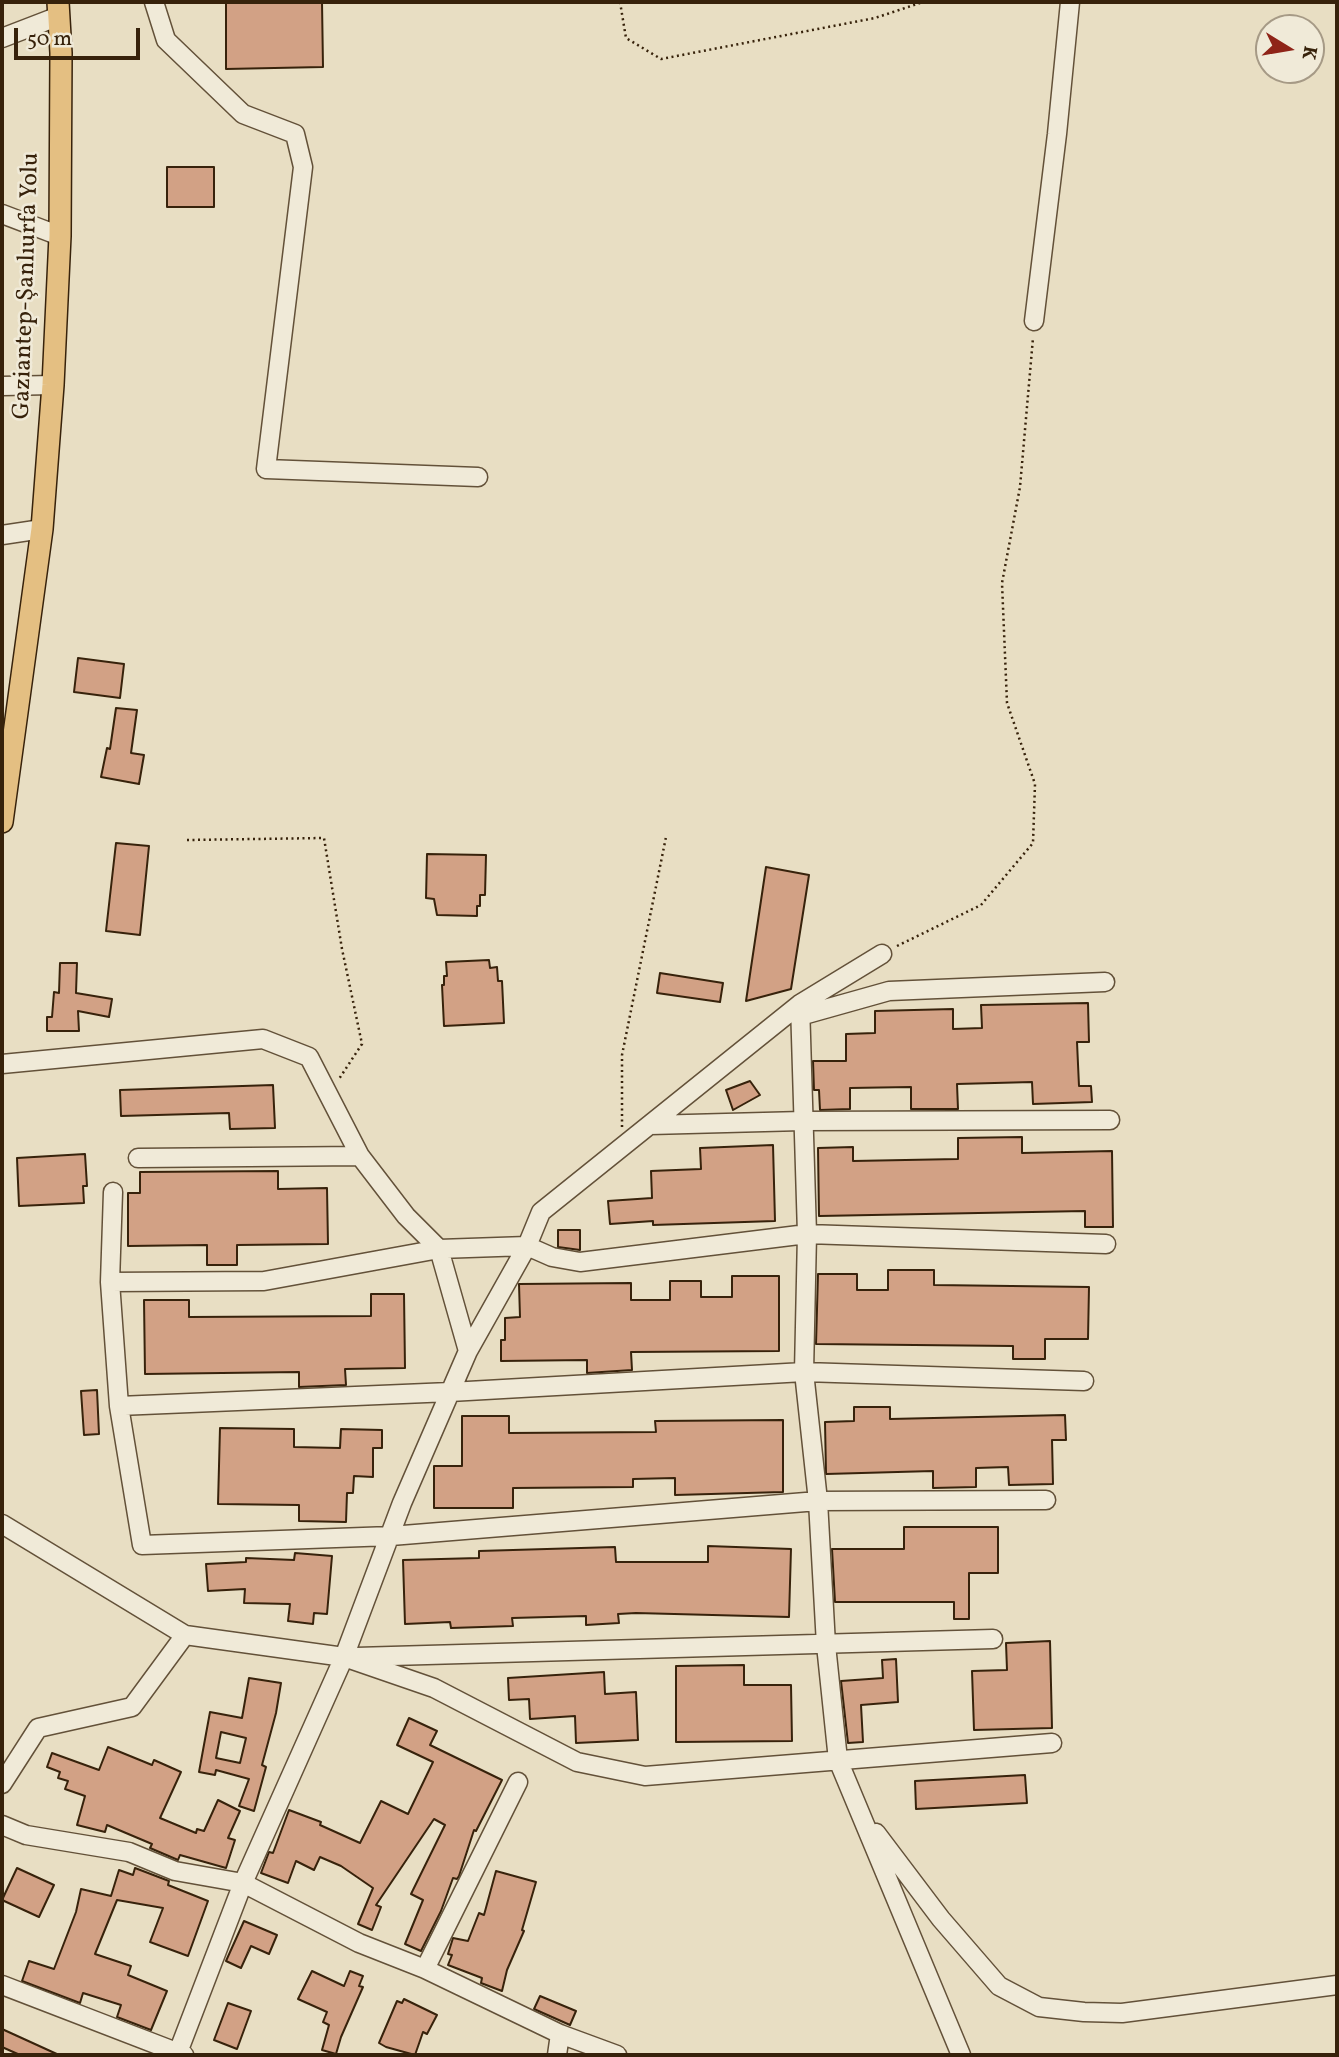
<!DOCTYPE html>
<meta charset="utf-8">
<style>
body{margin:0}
#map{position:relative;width:1339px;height:2057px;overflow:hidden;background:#e8dec3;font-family:Vollkorn,serif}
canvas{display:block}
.frame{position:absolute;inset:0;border:4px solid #37220b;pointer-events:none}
.north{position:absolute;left:1255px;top:14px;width:70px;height:70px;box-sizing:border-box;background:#f0ead8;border:2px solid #a69a86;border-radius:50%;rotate:101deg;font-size:19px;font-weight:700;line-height:28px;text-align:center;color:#37220b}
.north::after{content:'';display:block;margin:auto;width:24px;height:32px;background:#8f2418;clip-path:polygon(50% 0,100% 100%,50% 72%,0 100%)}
.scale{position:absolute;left:14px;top:28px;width:126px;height:32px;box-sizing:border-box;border:4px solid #37220b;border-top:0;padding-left:9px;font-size:21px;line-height:24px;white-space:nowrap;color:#37220b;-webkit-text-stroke:5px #f0ead8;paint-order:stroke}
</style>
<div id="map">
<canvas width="1339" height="2057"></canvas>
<div class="frame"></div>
<div class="north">K</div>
<div class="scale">50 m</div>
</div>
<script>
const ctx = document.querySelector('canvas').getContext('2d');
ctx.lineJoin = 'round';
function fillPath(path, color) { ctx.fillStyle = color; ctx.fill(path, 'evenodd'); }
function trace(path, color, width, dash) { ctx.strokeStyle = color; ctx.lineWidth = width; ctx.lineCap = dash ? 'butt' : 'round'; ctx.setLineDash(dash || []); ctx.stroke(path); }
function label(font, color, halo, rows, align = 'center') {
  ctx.font = font + ' Vollkorn,serif'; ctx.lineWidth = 5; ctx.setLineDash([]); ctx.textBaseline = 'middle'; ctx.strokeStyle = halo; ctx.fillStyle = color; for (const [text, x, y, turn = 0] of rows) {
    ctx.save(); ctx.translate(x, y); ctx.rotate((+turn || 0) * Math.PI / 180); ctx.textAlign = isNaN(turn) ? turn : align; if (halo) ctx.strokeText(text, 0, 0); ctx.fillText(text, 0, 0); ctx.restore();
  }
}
const building = new Path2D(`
 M226 2H322L323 67 226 69Z
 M167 167H214V207H167Z
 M78 658 124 664 120 698 74 692Z
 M116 708 137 710 131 753 144 755 139 784 101 777 107 748 110 749Z
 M116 843 149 846 140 935 106 931Z
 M427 854 486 855 485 895H480V906H477V916L437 915 434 899 426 898Z
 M766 867 809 875 791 989 746 1001Z
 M489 960 490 968 497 967 498 981H502L504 1023 444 1026 442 985H444V976H447L446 962Z
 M60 963H77L76 993 112 999 109 1017 78 1011 79 1031H47V1017H52L54 992 59 993Z
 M660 973 723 983 720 1002 657 993Z
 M1088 1003 1089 1042H1077L1079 1086H1091L1092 1102 1033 1104 1032 1082 957 1084 958 1109H911V1087L850 1088V1109L820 1110 819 1090H814L813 1061H846V1034L875 1033V1011L953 1009V1029L982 1028 981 1005Z
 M750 1081 760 1095 733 1110 726 1090Z
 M273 1085 275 1128 230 1129 229 1113 121 1116 120 1090Z
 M1022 1137V1153L1112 1151 1113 1227H1085V1211L819 1216 818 1148 853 1147V1161L958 1159V1138Z
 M773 1145 775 1221 653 1225V1221L610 1224 608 1201 652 1198 651 1171 701 1169 700 1148Z
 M85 1154 87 1186H83L84 1203 19 1206 17 1158Z
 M278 1171V1189L327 1188 328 1244 237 1245V1265H207V1245L128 1246V1193H140V1172Z
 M558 1230H580V1250L558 1247Z
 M888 1270H934V1285L1089 1287 1088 1339H1045V1359H1013V1346L816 1344 818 1274H857V1290H888Z
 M732 1276H779V1351L631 1352 632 1370 587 1373V1360L501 1361V1340H505V1318L520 1317 519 1284 631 1283V1300H670V1281H701V1297H732Z
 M371 1294H404L405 1368 345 1369 346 1385 299 1387V1372L145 1374 144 1300H189V1317L371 1316Z
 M97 1390 99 1434 84 1435 81 1391Z
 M854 1407H890V1419L1065 1415 1066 1440H1052L1053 1484 1009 1485 1008 1467 976 1468V1487L933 1488V1471L826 1474 825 1422 854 1421Z
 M462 1416H509V1433L656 1432 655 1421 783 1420V1492L675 1495V1478L633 1479V1487L513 1488V1508H434V1466H462Z
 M220 1428 294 1429V1447L340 1448 341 1429 382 1430V1448H373V1477L354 1476 353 1493H347L346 1522 299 1521V1505L218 1504Z
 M904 1527H998V1573H969V1619H954V1602H835L832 1549H904Z
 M708 1546 791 1549 789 1617 636 1613 618 1614 619 1623 586 1625V1616L512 1618 513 1626 451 1628 450 1622 405 1624 403 1560 479 1558V1551L615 1547 616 1562H708Z
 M295 1553 332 1556 327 1614 314 1613 313 1624 288 1621 290 1604 244 1603 245 1589 208 1591 206 1564 246 1562V1558L294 1560Z
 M1050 1641 1052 1728 974 1730 972 1671 1007 1670 1006 1643Z
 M896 1659 898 1702 861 1705 863 1742 848 1743 841 1681 883 1678 882 1660Z
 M744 1665V1685H791L792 1741 676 1742V1666Z
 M604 1672 605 1694 636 1692 638 1740 576 1743 575 1716 530 1719 529 1699 509 1700 508 1678Z
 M249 1678 281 1683 276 1713 262 1765 266 1767 254 1811 239 1806 249 1779 216 1770 215 1775 199 1772 210 1712 242 1718ZM221 1732 246 1738 240 1763 216 1758Z
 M409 1718 437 1731 430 1745 502 1780 476 1831 474 1830 459 1876 457 1879 453 1878 441 1911 421 1951 405 1944 423 1900 411 1894 445 1825 434 1819 376 1905 381 1907 372 1930 358 1924 373 1888 341 1866 320 1857 314 1870 296 1861 288 1883 261 1873 269 1852 273 1853 289 1810 321 1822 320 1825 360 1843 381 1801 408 1814 433 1762 397 1745Z
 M108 1747 152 1765 154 1760 181 1772 160 1818 196 1833 197 1829 204 1831 218 1800 240 1811 228 1838 235 1840 226 1868 180 1855 178 1860 150 1848 152 1844 107 1825 105 1832 77 1825 85 1796 65 1789 68 1781 58 1778 60 1772 47 1767 52 1753 99 1770Z
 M1025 1775 1027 1803 916 1809 915 1781Z
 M17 1868 54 1885 39 1917 2 1900Z
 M135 1868 169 1881 168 1885 208 1901 188 1956 150 1942 163 1908 117 1900 95 1954 131 1966 128 1975 167 1991 151 2030 117 2017 121 2005 83 1993 80 2003 22 1981 29 1961 54 1969 76 1912 81 1889 111 1896 119 1870 133 1875Z
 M496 1871 536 1882 522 1930 524 1931 507 1970 502 1991 481 1983 482 1978 448 1965 452 1955 448 1954 453 1938 468 1941 479 1913 484 1915Z
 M244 1921 277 1935 269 1954 251 1946 241 1968 226 1961Z
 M312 1971 344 1986 350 1971 363 1976 359 1986 363 1987 341 2037 336 2054 322 2050 329 2025 323 2022 327 2012 298 1999Z
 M540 1996 576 2011 570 2025 534 2009Z
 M404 1999 437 2015 427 2034 423 2032 415 2055 386 2047 379 2043 397 2001 402 2003Z
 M228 2003 251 2011 237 2049 214 2040Z
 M2 2029 59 2055H20L2 2047Z`);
const path = new Path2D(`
 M620 2 626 38 661 59 875 18 923 2
 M187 840 324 838 342 949 362 1044 339 1079
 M897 946 981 905 1033 843 1035 784 1007 703 1002 583 1020 487 1033 338
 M622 1127V1055L666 837`);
const minor = new Path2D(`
 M154 2 166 40 243 114 295 134 303 167 266 469 478 477
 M2 38 59 16
 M2 214 60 236
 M1034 321 1057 134 1070 2
 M2 386 53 385
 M2 535 42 529
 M800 1004 807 1234 804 1372 818 1501 826 1645 838 1760 961 2055
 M800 1016 889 991 1105 982
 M2 1064 263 1039 309 1057 360 1156 406 1216 439 1249 468 1351
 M650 1125 802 1121 1110 1120
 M138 1158 360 1156
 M113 1192 110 1282 119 1406 142 1545 391 1536 818 1501 1046 1500
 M110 1282 264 1281 439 1249 527 1246 552 1257 580 1262 807 1234 1106 1244
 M119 1406 450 1392 804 1372 1084 1381
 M2 1524 185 1635 344 1657 434 1688 577 1762 645 1776 1052 1743
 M356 1657 993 1639
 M2 1784 38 1728 132 1707 185 1635
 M2 1825 26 1835 129 1852 175 1871 243 1883 359 1943 425 1969 560 2034 617 2055
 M876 1833 941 1919 999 1986 1039 2007 1084 2012 1122 2013 1337 1985
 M425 1969 518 1782
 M2 1985 184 2055
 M177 2055 243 1883 344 1657 402 1503 468 1351 527 1246 541 1212 800 1004 882 954
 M557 2055 560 2034`);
const major = new Path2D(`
 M2 822 42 529 53 385 60 236 61 53 58 2`);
const streetNames = [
 ["Gaziantep-Şanlıurfa Yolu",28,286,-88]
];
fillPath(building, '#d2a185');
trace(building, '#37220b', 2);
trace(minor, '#635139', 21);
trace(major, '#37220b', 24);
trace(path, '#37220b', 2.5, [2, 3.5]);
trace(minor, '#f0ead8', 18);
trace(major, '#e4bf82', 21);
label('24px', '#37220b', '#f0ead8', streetNames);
</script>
